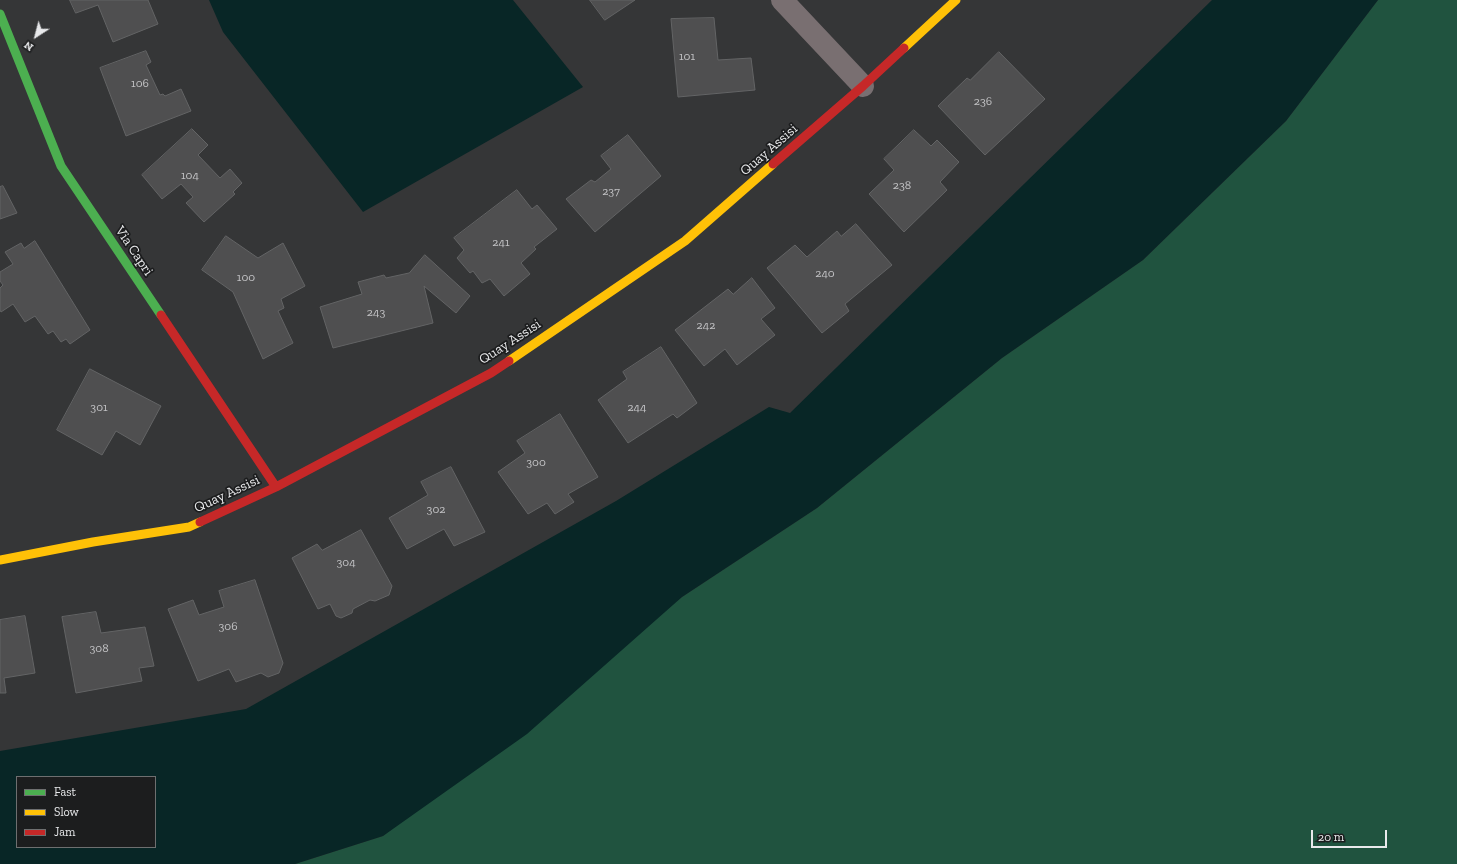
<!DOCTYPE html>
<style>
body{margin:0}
#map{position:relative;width:1457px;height:864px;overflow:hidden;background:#353637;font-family:"Zilla Slab",serif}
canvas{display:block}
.legend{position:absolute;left:16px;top:776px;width:140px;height:72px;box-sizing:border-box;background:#1c1d1e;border:1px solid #6e6f70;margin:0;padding:5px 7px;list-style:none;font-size:12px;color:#e8e9eb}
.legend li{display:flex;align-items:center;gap:8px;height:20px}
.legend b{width:20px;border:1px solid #6e6f70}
.north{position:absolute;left:16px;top:16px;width:40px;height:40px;-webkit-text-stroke:3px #1c1d1e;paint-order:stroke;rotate:216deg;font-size:11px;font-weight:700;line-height:16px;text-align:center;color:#e8e9eb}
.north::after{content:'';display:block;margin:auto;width:14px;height:18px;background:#e8e9eb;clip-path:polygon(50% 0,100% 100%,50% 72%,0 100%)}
.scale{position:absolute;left:1311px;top:830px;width:76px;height:18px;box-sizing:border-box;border:2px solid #e8e9eb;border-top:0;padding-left:5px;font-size:12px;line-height:14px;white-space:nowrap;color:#e8e9eb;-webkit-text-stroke:3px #1c1d1e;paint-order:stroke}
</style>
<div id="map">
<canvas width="1457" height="864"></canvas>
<ul class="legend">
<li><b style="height:5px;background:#4caf50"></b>Fast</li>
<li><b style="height:5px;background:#ffc107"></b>Slow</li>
<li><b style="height:5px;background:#c62828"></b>Jam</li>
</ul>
<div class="north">N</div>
<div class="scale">20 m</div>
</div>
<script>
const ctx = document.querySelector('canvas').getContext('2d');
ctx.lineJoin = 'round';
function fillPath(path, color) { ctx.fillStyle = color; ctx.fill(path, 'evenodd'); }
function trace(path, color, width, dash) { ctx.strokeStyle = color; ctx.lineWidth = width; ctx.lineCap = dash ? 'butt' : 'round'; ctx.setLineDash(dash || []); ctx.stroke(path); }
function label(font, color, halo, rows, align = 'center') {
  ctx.font = font + ' "Zilla Slab",serif'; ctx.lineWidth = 3.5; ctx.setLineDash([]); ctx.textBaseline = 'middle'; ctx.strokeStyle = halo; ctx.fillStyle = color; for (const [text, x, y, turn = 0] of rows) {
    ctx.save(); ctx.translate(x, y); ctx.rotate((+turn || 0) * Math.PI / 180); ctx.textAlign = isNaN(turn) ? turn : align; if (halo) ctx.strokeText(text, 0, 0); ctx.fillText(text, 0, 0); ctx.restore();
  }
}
const green = new Path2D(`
 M1378 0H1457V864H295L383 836 682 597 817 508 1002 358 1143 260 1286 121Z`);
const water = new Path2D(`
 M209 0H513L583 87 363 212 223 32Z
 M1212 0H1378L1286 121 1143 260 1002 358 817 508 682 597 527 734 383 836 295 864H0V751L246 709 616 501 769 407 790 413ZM17 777H155V847H17Z`);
const building = new Path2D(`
 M70 0H148L158 24 113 42 98 5 76 13Z
 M590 0H635L605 20Z
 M714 18 718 60 751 58 755 90 678 97 671 19Z
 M146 51 151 62 146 65 160 95 163 94 165 96 181 89 191 111 126 136 100 68Z
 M999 52 1045 99 985 155 938 106 967 78 970 80Z
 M192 129 208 145 198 155 220 178 230 169 242 183 233 192 235 194 204 222 186 203 193 197 181 184 162 199 142 175Z
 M914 130 931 146 937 140 959 162 940 182 947 190 904 232 869 194 894 170 884 159Z
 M628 135 661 176 595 232 566 199 591 180 595 182 611 169 601 156Z
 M3 186 17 213 0 219V187Z
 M517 190 532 209 537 205 557 229 534 247 536 249 521 263 530 274 504 296 490 279 482 283 473 271 470 273 457 258 464 250 454 238Z
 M856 224 892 265 845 304 849 311 822 333 767 268 795 245 807 257 837 231 841 236Z
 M226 236 258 258 283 243 305 286 281 299 284 308 278 311 293 343 263 359 233 292 202 270Z
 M35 241 90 330 70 344 66 339 61 342 53 331 48 334 35 316 25 322 13 304 1 312 0 310V288L3 285 0 281V272L13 264 5 252 21 243 24 248Z
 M425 255 470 296 456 313 424 286 433 323 333 348 320 307 362 294 358 282 384 275 386 278 409 273Z
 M752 278 775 308 761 319 775 335 737 365 725 349 704 366 675 330 728 289 733 294Z
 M661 347 697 403 677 418 673 414 628 443 598 400 627 379 623 372Z
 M90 369 161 406 140 445 116 431 102 455 57 430Z
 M560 414 598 477 568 494 574 502 555 514 547 503 528 514 498 472 525 453 517 441Z
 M451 467 485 532 454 546 444 529 407 549 389 518 428 495 421 482Z
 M361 530 392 586 389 595 375 601 370 600 353 609 352 613 341 618 336 616 330 604 318 609 292 558 317 544 322 550Z
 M255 580 283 663 279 673 268 677 261 673 236 682 229 669 198 681 168 609 193 600 199 615 224 607 219 591Z
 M96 612 101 633 145 627 154 666 139 668 142 681 76 693 62 617Z
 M25 616 35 673 4 678 6 693H0V620Z`);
const street = new Path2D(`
 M782 0 863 86`);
const fast = new Path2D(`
 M0 14 61 166 161 315`);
const slow = new Path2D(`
 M904 48 956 0
 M509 361 685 241 773 164
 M0 560 93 542 189 527 200 522`);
const jam = new Path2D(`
 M773 164 863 86 904 48
 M161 315 276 487
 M200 522 276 487 491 373 509 361`);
const numberNames = [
 ["101",687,57],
 ["106",140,84],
 ["236",983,102],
 ["104",190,176],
 ["238",902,186],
 ["237",611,192],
 ["241",501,243],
 ["240",825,274],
 ["100",246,278],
 ["243",376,313],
 ["242",706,326],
 ["301",99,408],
 ["244",637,408],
 ["300",536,463],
 ["302",436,510],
 ["304",346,563],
 ["306",228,627],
 ["308",99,649]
];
const streetNames = [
 ["Quay Assisi",769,150,-41],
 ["Via Capri",134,251,56],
 ["Quay Assisi",510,342,-33],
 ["Quay Assisi",227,494,-25]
];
fillPath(green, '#20533f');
fillPath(water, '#082626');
fillPath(building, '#4f4f50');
trace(building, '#636465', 1);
trace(street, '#796f71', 22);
trace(fast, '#4caf50', 9);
trace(slow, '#ffc107', 9);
trace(jam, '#c62828', 9);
label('12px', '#c2c2c4', null, numberNames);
label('14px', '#e8e9eb', '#1c1d1e', streetNames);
</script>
